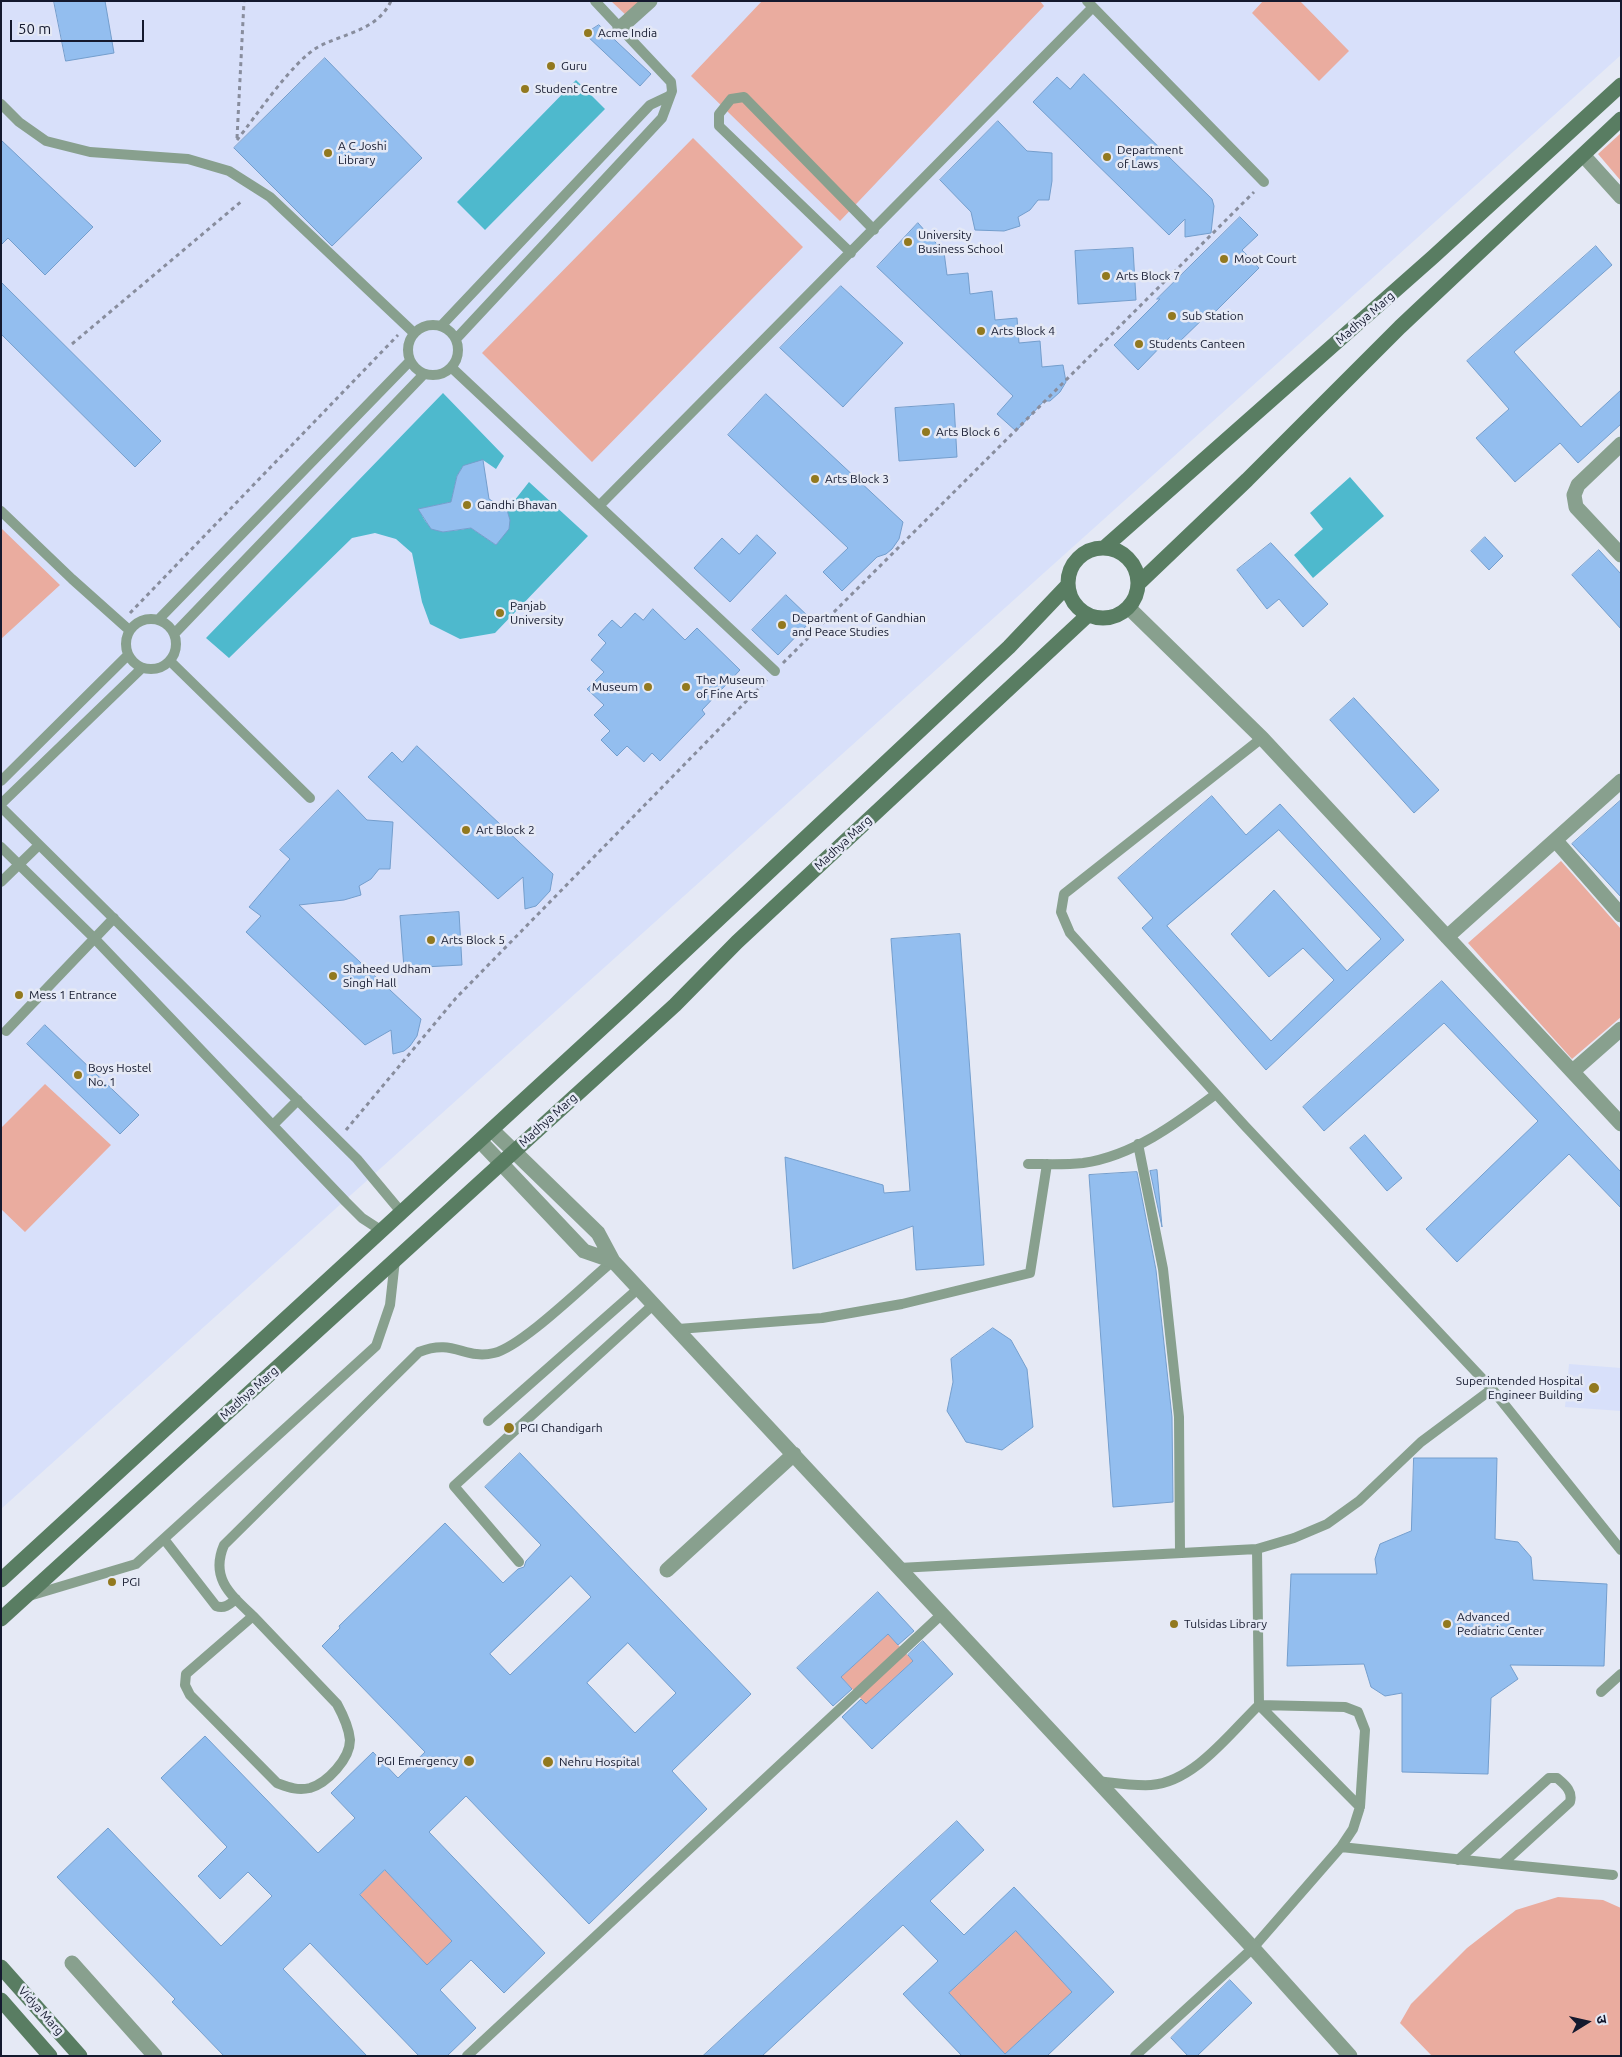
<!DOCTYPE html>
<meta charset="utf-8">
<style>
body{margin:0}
#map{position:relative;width:1622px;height:2057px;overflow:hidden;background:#e5e9f5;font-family:Ubuntu,"Noto Sans Devanagari",sans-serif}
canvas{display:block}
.frame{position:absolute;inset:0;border:2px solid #14192e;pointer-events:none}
.north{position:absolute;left:1562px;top:1997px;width:50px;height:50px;-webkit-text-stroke:4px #e5e9f5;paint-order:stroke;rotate:80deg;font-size:14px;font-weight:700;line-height:20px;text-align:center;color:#14192e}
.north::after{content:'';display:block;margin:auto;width:18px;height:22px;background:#14192e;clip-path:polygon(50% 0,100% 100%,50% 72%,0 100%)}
.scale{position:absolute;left:10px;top:20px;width:134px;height:22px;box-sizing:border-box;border:2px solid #14192e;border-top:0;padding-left:6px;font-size:15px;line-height:18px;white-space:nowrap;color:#14192e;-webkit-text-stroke:4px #e5e9f5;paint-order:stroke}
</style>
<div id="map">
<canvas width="1622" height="2057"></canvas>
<div class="frame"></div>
<div class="north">उ</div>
<div class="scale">50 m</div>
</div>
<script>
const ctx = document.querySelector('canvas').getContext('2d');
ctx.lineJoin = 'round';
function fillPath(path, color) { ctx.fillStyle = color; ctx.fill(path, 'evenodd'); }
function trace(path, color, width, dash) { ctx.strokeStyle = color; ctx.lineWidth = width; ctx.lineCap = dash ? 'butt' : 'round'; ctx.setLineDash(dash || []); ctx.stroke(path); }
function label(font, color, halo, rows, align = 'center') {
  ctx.font = font + ' Ubuntu,sans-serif'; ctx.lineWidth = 5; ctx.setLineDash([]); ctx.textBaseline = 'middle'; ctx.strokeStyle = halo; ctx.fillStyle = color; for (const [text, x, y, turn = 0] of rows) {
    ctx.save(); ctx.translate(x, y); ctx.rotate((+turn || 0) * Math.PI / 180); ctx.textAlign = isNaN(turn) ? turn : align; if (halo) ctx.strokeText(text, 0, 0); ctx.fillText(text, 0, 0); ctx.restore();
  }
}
const built = new Path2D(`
 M1 1H1621V55L1 1509Z
 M1569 1364 1621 1368V1411L1565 1407Z`);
const green = new Path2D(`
 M611 1H642L628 17Z
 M762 1H1040L1044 6 840 221 691 76Z
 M1263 1H1300L1349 51 1319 81 1252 13Z
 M1621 133V181L1598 154Z
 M693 138 803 247 592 462 482 353Z
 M1 528 60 585 1 639Z
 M1561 861 1621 929V1017L1572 1059 1468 943Z
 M45 1084 111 1145 25 1232 1 1209V1128Z
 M888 1634 913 1661 866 1704 841 1677Z
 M385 1870 452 1941 427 1965 360 1895Z
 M1558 1897 1603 1900 1621 1908V2056H1432L1400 2023 1411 2004 1467 1948 1516 1910Z
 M1016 1931 1072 1992 1005 2054 949 1993Z`);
const water = new Path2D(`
 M576 80 605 109 485 230 457 202Z
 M443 393 504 456 496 469 483 460 463 466 457 476 451 502 419 509C431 538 444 532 471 528L496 545C506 532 512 526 507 510L529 482 588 536 495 633 460 639 430 624 422 602 412 553 396 539 375 533 352 538 229 658 206 638Z
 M1350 477 1384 516 1313 578 1294 555 1323 529 1310 513Z`);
const building = new Path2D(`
 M54 1H105L114 53 66 61Z
 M599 25 651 74 640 86 585 34Z
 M325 58 422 158 332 246 234 148Z
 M1084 74 1212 199 1214 206 1211 233 1185 237V219L1169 235 1033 102 1057 77 1070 89Z
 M998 121 1027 151 1052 153V181L1049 200H1038L1030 210 1018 217 1020 226 1004 231 975 230 971 212 940 180Z
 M1 140 93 227 45 275 8 238 1 245Z
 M1240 217 1258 235 1242 250 1259 268 1212 315 1210 312 1177 344 1170 337 1138 370 1114 345 1160 299H1157Z
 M918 223 944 252 947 275 968 273 970 294 992 291 995 320 1017 318 1019 343 1040 341 1042 367 1063 365 1066 382 1060 392 1050 401H1044L1016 431 997 414 1013 396 877 267Z
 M1596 246 1612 265 1514 352 1581 427 1621 390V424L1578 463 1560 443 1515 482 1476 438 1509 409 1467 361Z
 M1133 248 1136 300 1078 304 1075 251Z
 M1 282 161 441 135 467 1 334Z
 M841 286 903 343 843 407 780 348Z
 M766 394 903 522 899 539 892 549 886 554 877 557 842 591 823 572 848 548 728 435Z
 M954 404 957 457 899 461 895 408Z
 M483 460 489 499 507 510 510 520 509 529 496 545 471 528 443 532 431 529 418 509 451 502 457 476 463 466Z
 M757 535 776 553 730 602 694 568 722 538 739 554Z
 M1485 537 1503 556 1489 570 1471 551Z
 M1271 543 1328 604 1303 627 1279 599 1267 609 1237 570Z
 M1599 550 1621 574V629L1572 575Z
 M786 595 812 620 778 655 752 630Z
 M653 609 685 640 697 628 740 670 702 710 705 714 660 761 652 753 644 762 627 746 617 756 601 740 610 731 594 715 604 705 587 689 604 672 591 660 606 643 598 635 612 620 621 628 635 613 643 620Z
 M1354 698 1439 790 1414 813 1330 720Z
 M417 746 553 874 550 891 536 906 525 909 523 877 498 899 368 777 392 752 402 762Z
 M338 790 367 820 393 822 390 869H379L371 879 359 886 361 895 344 900 299 905 421 1019 417 1036 410 1046 404 1051 393 1054 391 1030 365 1045 246 932 261 916 249 907 290 859 280 850Z
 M1212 796 1246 835 1280 804 1404 940 1266 1070 1142 928 1153 918 1118 878ZM1279 830 1381 939 1347 971 1274 890 1231 934 1269 977 1303 948 1334 980 1271 1041 1167 926Z
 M1621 800V897L1572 844Z
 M459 912 462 965 404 968 400 916Z
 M960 934 984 1265 916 1270 913 1226 793 1269 785 1157 883 1185 884 1193 910 1191 891 939Z
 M1442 981 1621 1172V1208L1569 1154 1457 1262 1426 1229 1538 1121 1444 1023 1324 1131 1303 1107Z
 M45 1025 139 1115 120 1134 27 1044Z
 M1365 1135 1402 1178 1387 1191 1350 1148Z
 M1157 1170 1162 1227 1150 1171Z
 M1137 1172 1156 1270 1172 1417 1173 1502 1113 1507 1089 1175Z
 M993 1328 1011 1340 1027 1369 1033 1427 1002 1450 966 1442 947 1411 953 1382 951 1359Z
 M520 1453 751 1694 672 1771 707 1809 589 1924 466 1796 429 1832 545 1953 504 1993 471 1960 440 1990 476 2028 447 2056H419L310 1943 283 1969 367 2056H224L172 2002 175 1999 57 1877 108 1828 221 1946 272 1896 248 1872 220 1899 198 1876 227 1847 161 1778 205 1736 318 1853 355 1818 331 1793 373 1752 398 1778 425 1752 322 1646 340 1628 339 1626 445 1523 503 1583 518 1569 524 1567 526 1561 541 1545 485 1487ZM571 1576 591 1597 510 1675 490 1654ZM628 1643 676 1693 635 1733 587 1683ZM385 1870 452 1941 427 1965 360 1895Z
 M1414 1458H1497L1495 1539 1518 1542 1531 1557 1533 1580 1607 1584 1604 1666 1510 1665 1518 1679 1491 1698 1488 1774 1402 1772V1693L1385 1696 1371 1687 1364 1664 1287 1666 1291 1574H1377L1375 1559 1380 1544 1411 1531Z
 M878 1592 914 1631 898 1645 888 1634 841 1677 852 1689 833 1706 797 1668Z
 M923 1641 953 1674 872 1749 842 1717 861 1699 866 1704 913 1661 908 1655Z
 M957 1821 984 1850 930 1901 964 1935 1014 1887 1114 1992 1047 2056H962L903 1994 938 1961 903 1925 762 2056H703ZM1016 1931 1072 1992 1005 2054 949 1993Z
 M1230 1980 1252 2003 1197 2056H1188L1171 2038Z`);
const path = new Path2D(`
 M237 138 244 1
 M237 140C256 116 293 61 318 47 344 33 377 31 391 1
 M72 344 243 200
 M130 613 398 335
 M783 663 1254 192
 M346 1130 456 998 767 680`);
const lane = new Path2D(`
 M1087 1 1264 182
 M1 104 19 122 46 141 90 152 188 159 229 171 270 197 414 333
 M851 253 719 126V114L731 99 744 97 874 230
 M408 350a25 25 0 1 1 50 0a25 25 0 1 1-50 0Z
 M441 326 650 105 669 96
 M456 339 662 118 672 91 671 82 595 1
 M452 368 775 671
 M600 505 1093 7
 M1 511 72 579 128 629
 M126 644a25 25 0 1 1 50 0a25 25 0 1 1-50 0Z
 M159 619 410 361
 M175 633 424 374
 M170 661 310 798
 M1262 738 1064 894 1061 912 1070 933 1245 1126 1492 1389 1621 1550
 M1 781 128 655
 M1 804 142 668
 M1 807 357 1159 402 1213
 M1 847 94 938 346 1202 362 1218 382 1231
 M1 882 39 845
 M6 1031 114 918
 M273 1125 298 1100
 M1138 1144 1163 1269 1179 1417 1180 1553
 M1028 1164C1046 1164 1065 1165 1083 1163 1133 1156 1177 1123 1216 1094
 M678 1329 822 1318 902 1304 1030 1273 1047 1164
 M488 1421 639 1288
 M164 1539 216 1606C224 1609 229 1605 236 1599
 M1257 1549 1259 1705 1360 1807
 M519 1562 454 1486 654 1304
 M899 1568 1257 1549 1294 1538 1327 1524 1359 1501 1421 1442 1492 1389
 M29 1596 136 1564 376 1346 390 1305 395 1260
 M253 1616 337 1704C343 1715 349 1727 350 1740 350 1759 327 1783 310 1788 297 1791 288 1787 277 1783L190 1695 185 1685 186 1674 253 1616C230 1594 210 1578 224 1545L419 1352C454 1338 464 1360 494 1353 523 1346 587 1282 613 1261
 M1601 1692 1621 1674
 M1097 1781C1115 1783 1134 1786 1151 1785 1194 1782 1230 1733 1259 1705L1345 1707 1358 1712 1365 1730 1360 1807 1353 1829 1341 1847 1253 1948 1135 2056
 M1341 1847 1502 1864 1570 1802C1573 1791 1565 1785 1557 1778H1549L1458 1860
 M1502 1864 1613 1875
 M467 2056 942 1614`);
const street = new Path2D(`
 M620 28 650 1
 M1583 155 1621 197
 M1621 444 1578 485 1574 495 1576 507 1621 555
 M1129 608 1262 738 1621 1124
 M1556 841 1621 915
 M1447 937 1621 781
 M1573 1071 1621 1029
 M492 1130 598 1233 613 1261 1253 1948 1350 2056
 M480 1141 584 1251 613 1261
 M667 1570 794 1454
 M72 1963 155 2056`);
const secondary = new Path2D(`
 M1105 547 1433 257 1621 85
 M1068 583a35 35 0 1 1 70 0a35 35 0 1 1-70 0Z
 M1138 584 1247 480 1400 327 1621 119
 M1 1580 625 1007 1009 647 1067 586
 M1 1619 675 1005 737 942 1088 615
 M1 1967 80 2056
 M1 2000 50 2056`);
const markers = [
 [588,33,5,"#92791f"],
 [551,66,5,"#92791f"],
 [525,89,5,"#92791f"],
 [328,153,5,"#92791f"],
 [1107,157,5,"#92791f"],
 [908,242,5,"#92791f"],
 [1224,259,5,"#92791f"],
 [1106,276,5,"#92791f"],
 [1172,316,5,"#92791f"],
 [981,331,5,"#92791f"],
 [1139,344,5,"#92791f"],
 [926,432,5,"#92791f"],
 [815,479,5,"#92791f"],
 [467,505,5,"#92791f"],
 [500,613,5,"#92791f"],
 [782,625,5,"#92791f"],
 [648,687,5,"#92791f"],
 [686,687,5,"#92791f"],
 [466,830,5,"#92791f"],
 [431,940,5,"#92791f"],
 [333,976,5,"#92791f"],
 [19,995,5,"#92791f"],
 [78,1075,5,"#92791f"],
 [1594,1388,6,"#92791f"],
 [509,1428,6,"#92791f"],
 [112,1582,5,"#92791f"],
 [1174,1624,5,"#92791f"],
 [1447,1624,5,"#92791f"],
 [469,1761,6,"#92791f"],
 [548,1762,6,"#92791f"]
];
const poiNames = [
 ["Acme India",598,33],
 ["Guru",561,66],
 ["Student Centre",535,89],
 ["A C Joshi",338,146],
 ["Library",338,160],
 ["Department",1117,150],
 ["of Laws",1117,164],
 ["University",918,235],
 ["Business School",918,249],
 ["Moot Court",1234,259],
 ["Arts Block 7",1116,276],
 ["Sub Station",1182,316],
 ["Arts Block 4",991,331],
 ["Students Canteen",1149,344],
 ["Arts Block 6",936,432],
 ["Arts Block 3",825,479],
 ["Gandhi Bhavan",477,505],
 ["Panjab",510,606],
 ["University",510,620],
 ["Department of Gandhian",792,618],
 ["and Peace Studies",792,632],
 ["The Museum",696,680],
 ["of Fine Arts",696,694],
 ["Museum",638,687,"right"],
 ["Art Block 2",476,830],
 ["Arts Block 5",441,940],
 ["Shaheed Udham",343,969],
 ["Singh Hall",343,983],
 ["Mess 1 Entrance",29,995],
 ["Boys Hostel",88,1068],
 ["No. 1",88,1082],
 ["Superintended Hospital",1583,1381,"right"],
 ["Engineer Building",1583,1395,"right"],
 ["PGI Chandigarh",520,1428],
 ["PGI",122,1582],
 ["Advanced",1457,1617],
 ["Pediatric Center",1457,1631],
 ["Tulsidas Library",1184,1624],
 ["PGI Emergency",458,1761,"right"],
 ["Nehru Hospital",559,1762]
];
const streetNames = [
 ["Madhya Marg",1365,318,-41],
 ["Madhya Marg",843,843,-43],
 ["Madhya Marg",548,1120,-42],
 ["Madhya Marg",249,1393,-42],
 ["Vidya Marg",41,2011,48]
];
fillPath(built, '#d8e0fa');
fillPath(green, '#eaac9f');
fillPath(water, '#4eb9cd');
fillPath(building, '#93beef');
trace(building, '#749ecd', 1);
trace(path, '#888d9d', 3, [4, 4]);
trace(lane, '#88a08e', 10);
trace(street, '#88a08e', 15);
trace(secondary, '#597d62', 15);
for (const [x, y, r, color] of markers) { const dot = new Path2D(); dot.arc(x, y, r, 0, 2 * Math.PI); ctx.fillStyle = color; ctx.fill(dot); trace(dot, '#e5e9f5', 2); }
label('12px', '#14192e', '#e5e9f5', poiNames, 'left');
label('12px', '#14192e', '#e5e9f5', streetNames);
</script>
